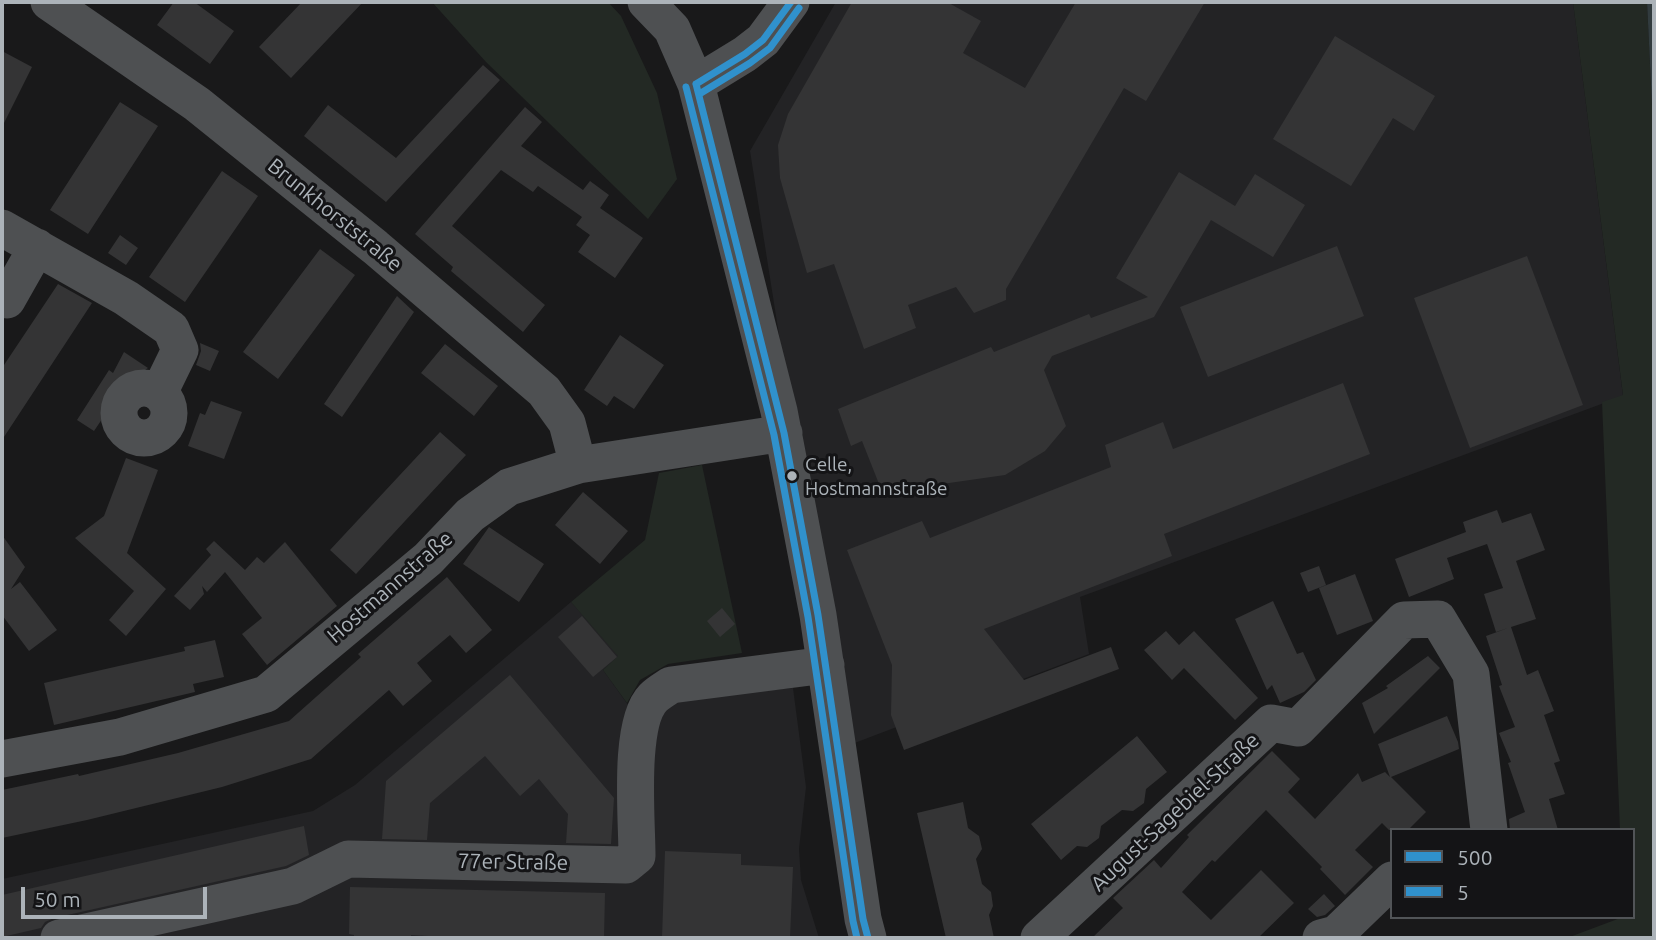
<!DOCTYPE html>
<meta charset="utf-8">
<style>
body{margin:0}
#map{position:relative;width:1656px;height:940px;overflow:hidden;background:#19191a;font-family:Ubuntu,sans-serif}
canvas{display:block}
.frame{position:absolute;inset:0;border:4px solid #acb3b9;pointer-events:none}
.legend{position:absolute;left:1390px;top:828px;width:245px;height:91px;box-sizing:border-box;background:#141416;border:2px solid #515457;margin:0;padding:9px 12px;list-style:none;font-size:21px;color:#acb3b9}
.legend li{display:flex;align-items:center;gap:14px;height:35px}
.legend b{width:35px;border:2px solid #515457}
.scale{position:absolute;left:21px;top:887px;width:186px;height:32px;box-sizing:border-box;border:4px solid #acb3b9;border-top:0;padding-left:9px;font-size:21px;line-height:24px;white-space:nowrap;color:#acb3b9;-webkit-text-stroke:5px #141416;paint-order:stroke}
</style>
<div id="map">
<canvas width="1656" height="940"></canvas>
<div class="frame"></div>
<ul class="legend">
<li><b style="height:9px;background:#3091cc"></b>500</li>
<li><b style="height:9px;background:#3091cc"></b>5</li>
</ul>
<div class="scale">50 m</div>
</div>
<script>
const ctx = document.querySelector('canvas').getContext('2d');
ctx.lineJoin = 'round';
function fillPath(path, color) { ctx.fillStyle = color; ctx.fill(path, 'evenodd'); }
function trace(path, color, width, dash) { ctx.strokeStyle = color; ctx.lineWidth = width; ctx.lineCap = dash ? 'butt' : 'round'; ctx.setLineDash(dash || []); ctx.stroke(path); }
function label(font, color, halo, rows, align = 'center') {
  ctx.font = font + ' Ubuntu,sans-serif'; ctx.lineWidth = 6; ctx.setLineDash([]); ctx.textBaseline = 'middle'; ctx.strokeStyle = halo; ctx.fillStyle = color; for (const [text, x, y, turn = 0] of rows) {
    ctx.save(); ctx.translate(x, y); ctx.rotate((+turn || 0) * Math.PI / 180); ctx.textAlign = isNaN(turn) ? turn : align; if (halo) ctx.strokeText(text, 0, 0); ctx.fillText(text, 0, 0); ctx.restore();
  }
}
const built = new Path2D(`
 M836 2H1573L1623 396 1080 597 1089 654 844 747 750 151Z
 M571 602 619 656 603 670 649 734 661 712 680 698 793 688 806 787 799 849 801 880 819 938H2V879L313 811 355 785Z`);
const green = new Path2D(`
 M432 2H608L621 16 657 93 677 179 648 219 486 62Z
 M1573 2H1647L1654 147V938H1567L1623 917H1633V830H1620L1602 402 1623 395Z
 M702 465 742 653 668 664 640 680 627 703 603 670 618 656 571 602 645 540 659 473Z`);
const water = new Path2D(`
 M1647 2H1654V147Z`);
const building = new Path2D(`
 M174 2H194L234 31 210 64 157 25Z
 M302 2H363L291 78 259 47Z
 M852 2H947L981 21 963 53 1025 88 1076 2H1205L1146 101 1124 88 1006 289V300L974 313 956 287 908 305 916 328 864 349 834 264 807 273 780 178 778 145 788 114Z
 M1335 36 1435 96 1414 131 1393 118 1351 186 1273 139Z
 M2 51 32 67 2 127Z
 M483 65 500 80 386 202 304 136 328 105 396 158Z
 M120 102 158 126 88 234 50 210Z
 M525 107 542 122 521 146 583 190 590 181 609 195 600 208 643 238 615 278 578 252 590 235 576 225 582 217 538 186 533 192 501 170 452 226 545 305 523 332 451 271 453 267 415 234Z
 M222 171 258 196 185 302 149 277Z
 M1179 172 1235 206 1255 174 1305 205 1273 257 1211 220 1154 317 1052 356 1044 370 1066 426 1045 451 1005 475 942 484 909 485 883 494 862 441 851 446 838 409 991 347 994 352 1089 314 1091 318 1148 297 1116 278Z
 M120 235 138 248 126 265 108 253Z
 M1337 246 1364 316 1208 377 1180 307Z
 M320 249 355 275 278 379 243 352Z
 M1527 256 1583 405 1470 448 1414 298Z
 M58 284 92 303 2 440V368Z
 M397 296 414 312 342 417 324 404Z
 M620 335 664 365 634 409 614 396 607 406 584 390Z
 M200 343 219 351 210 371 196 365 201 351Z
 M445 344 498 386 474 416 421 373Z
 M124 352 148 368 127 382 94 431 77 420 109 370 113 373Z
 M1343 383 1370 454 1164 534 1172 556 984 629 1024 680 1111 647 1119 669 904 750 891 715 892 665 847 550 922 521 930 538 1111 467 1105 445 1163 422 1173 449Z
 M211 401 242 412 224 459 188 446 200 413 205 415Z
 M440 432 466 455 356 574 330 550Z
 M126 458 158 470 127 553 166 589 126 636 109 620 134 591 75 538 104 516Z
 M583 492 628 531 600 564 555 525Z
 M1497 510 1502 523 1531 513 1545 550 1516 561 1536 619 1511 627 1527 675 1538 670 1554 711 1544 715 1560 761 1554 763 1565 794 1549 799 1558 830H1510L1509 819 1525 812 1508 763 1511 762 1499 733 1515 727 1499 686 1502 685 1486 636 1508 628 1496 632 1484 594 1503 588 1487 544 1447 558 1454 579 1409 597 1395 559 1466 532 1463 522Z
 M489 527 544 564 519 602 463 564Z
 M2 535 25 567 11 589 20 582 57 630 29 651 2 615Z
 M214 541 245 570 257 557 264 563 285 542 337 606 267 665 242 634 262 618 225 572 207 592 202 586 204 594 190 610 174 596 211 555 206 549Z
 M1319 566 1326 585 1308 592 1300 573Z
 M1355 574 1373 621 1337 635 1319 588Z
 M447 577 492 630 466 653 450 635 417 663 432 681 403 706 389 690 311 759 222 787 87 820 2 838V790L78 774 79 776 178 753 289 721 361 657 358 654Z
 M1273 601 1297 654 1303 652 1316 680 1304 692 1280 703 1272 685 1267 690 1235 619Z
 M722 608 735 624 720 637 707 621Z
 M582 616 617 657 593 677 558 637Z
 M1166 631 1179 645 1194 631 1258 698 1235 720 1184 668 1172 680 1144 650Z
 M215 640 224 677 193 684 195 692 54 725 44 683 185 651 184 647Z
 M1428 656 1440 668 1374 734 1362 703 1388 688 1386 686Z
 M510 675 614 798 611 844 566 843 568 814 539 779 520 796 485 756 430 803 427 840 382 839 386 781Z
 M1447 716 1458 742 1459 749 1391 777 1426 812 1408 830H1389L1382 823 1355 850 1373 867 1345 895 1320 869 1322 867 1266 810 1215 862 1212 860 1182 892 1211 920 1261 870 1294 903 1258 938H1092L1123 908 1113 898 1154 860 1161 868 1189 837 1187 835 1272 751 1300 779 1288 792 1315 819 1358 773 1362 782 1385 772 1390 777 1378 744Z
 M1137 736 1167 772 1146 789 1144 803 1133 811 1122 810 1101 826 1099 838 1087 847 1077 846 1061 860 1031 824Z
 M963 802 968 828 979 836 982 849 976 859 982 884 991 892 993 906 989 915 994 938H946L917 813Z
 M304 826 309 855 286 866 54 918 45 922 41 928 2 937V895Z
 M665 851 741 854V865L793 867 790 938H662Z
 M350 887 605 893 604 938H461L411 935V938H354V935L349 934Z
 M1324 894 1335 906 1325 915 1317 917 1308 909Z`);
const minor = new Path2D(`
 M49 2 197 104 375 247 544 391 567 423 578 465
 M646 2 672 29 696 84 779 411 818 615 863 919 868 938
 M696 84 745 54 763 40 791 2
 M2 228 126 298 171 329 180 350 159 393
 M7 300 37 247
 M119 413a25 25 0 1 1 50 0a25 25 0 1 1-50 0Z
 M2 759 120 737 266 694 428 559 470 515 509 487 578 465 784 433
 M59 938 293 886 348 859 626 865 637 856C637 819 628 724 653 698 658 693 665 689 671 685L826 665
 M1039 938 1271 723 1298 728 1404 620 1438 619 1471 674 1489 830
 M1321 938 1336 934 1392 880`);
const bus1 = new Path2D(`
 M696 84 784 433 818 615 863 919 868 938
 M696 84 745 54 763 40 791 2`);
const bus2 = new Path2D(`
 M686 87 774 435 808 617 853 921 857 938
 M701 93 750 63 770 48 799 8`);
const markers = [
 [792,476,6,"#acb3b9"]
];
const busNames = [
 ["Celle,",805,465],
 ["Hostmannstraße",805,489]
];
const streetNames = [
 ["Brunkhorststraße",335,215,39],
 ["Hostmannstraße",390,587,-41],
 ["August-Sagebiel-Straße",1175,812,-43],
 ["77er Straße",513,862,1]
];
fillPath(built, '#232325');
fillPath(green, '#232924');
fillPath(water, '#313b3e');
fillPath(building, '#343435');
trace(minor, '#4e5052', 37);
trace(bus1, '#3091cc', 7);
trace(bus2, '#3091cc', 7);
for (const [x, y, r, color] of markers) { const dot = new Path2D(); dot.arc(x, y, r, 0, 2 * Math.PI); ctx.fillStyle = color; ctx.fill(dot); trace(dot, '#141416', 2.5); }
label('19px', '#acb3b9', '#141416', busNames, 'left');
label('21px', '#acb3b9', '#141416', streetNames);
</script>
